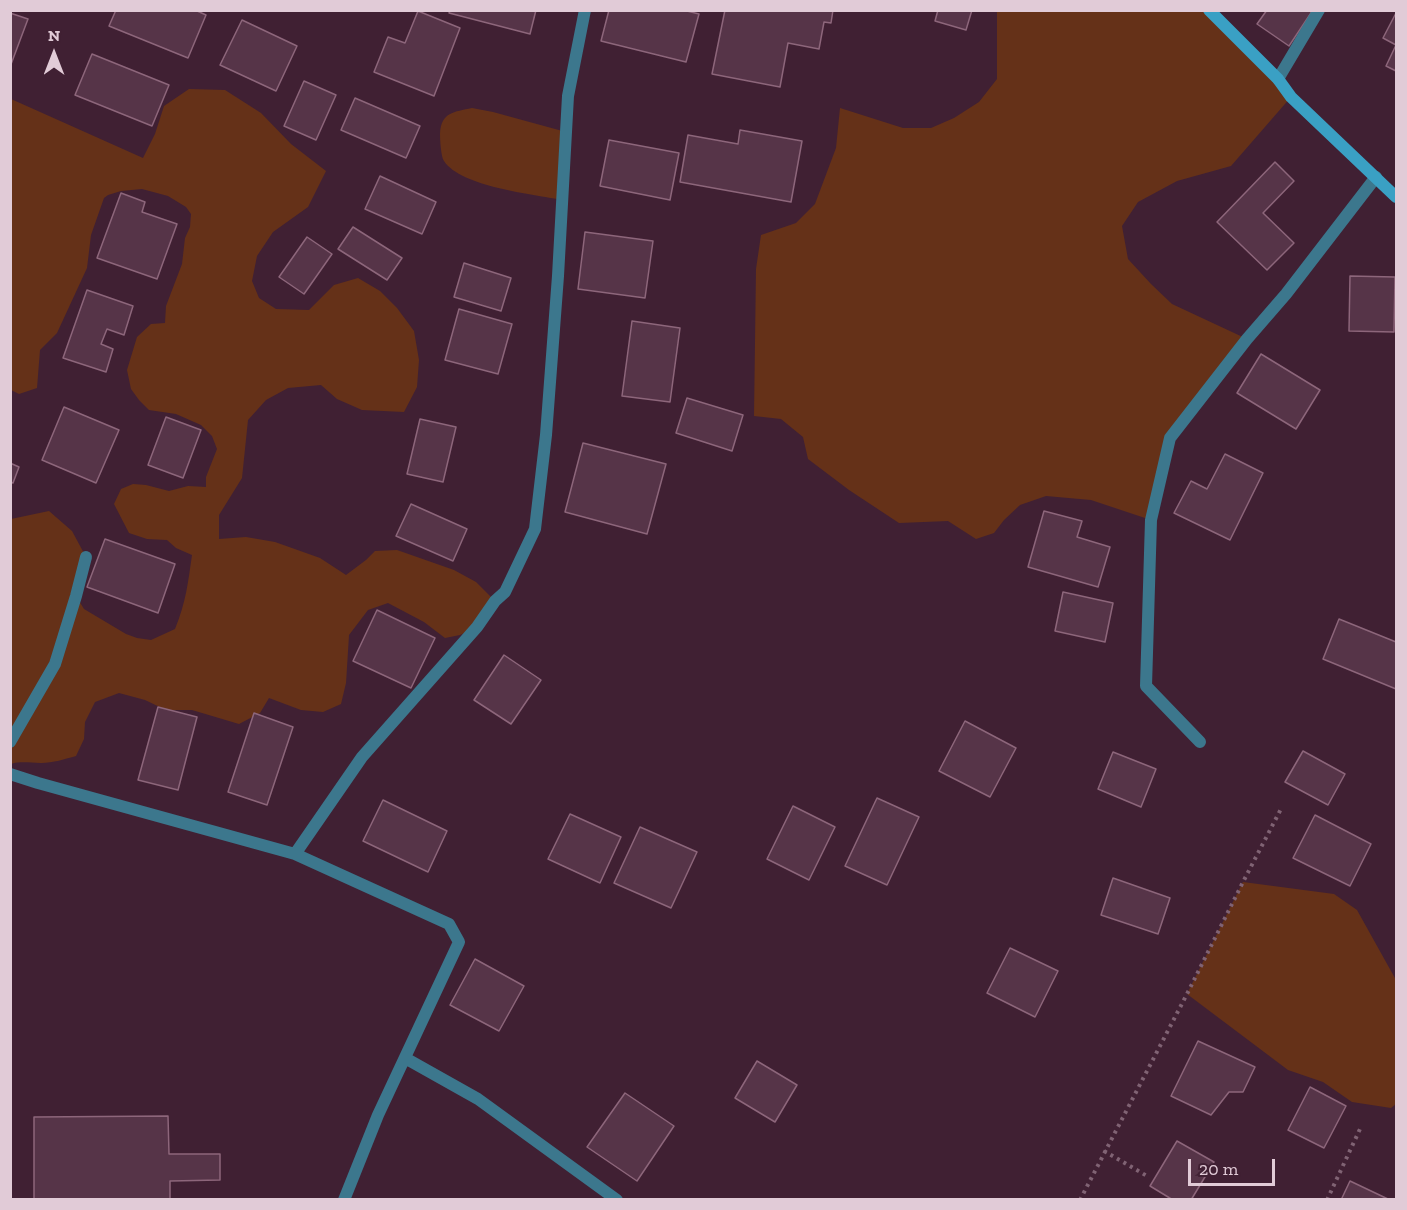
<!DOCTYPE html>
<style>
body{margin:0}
#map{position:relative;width:1407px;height:1210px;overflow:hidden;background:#402033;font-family:"Zilla Slab",serif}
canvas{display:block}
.frame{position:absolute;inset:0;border:12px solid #e1cbd7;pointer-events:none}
.north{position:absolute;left:24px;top:24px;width:60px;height:60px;-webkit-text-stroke:4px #402033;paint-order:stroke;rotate:0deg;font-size:16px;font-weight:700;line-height:24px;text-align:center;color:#e1cbd7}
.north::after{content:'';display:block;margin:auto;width:21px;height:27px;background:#e1cbd7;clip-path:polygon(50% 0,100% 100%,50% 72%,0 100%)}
.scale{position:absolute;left:1188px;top:1159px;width:87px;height:27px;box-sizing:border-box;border:3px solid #e1cbd7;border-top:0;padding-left:8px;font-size:18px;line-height:21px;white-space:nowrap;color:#e1cbd7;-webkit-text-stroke:4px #402033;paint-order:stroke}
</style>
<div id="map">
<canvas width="1407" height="1210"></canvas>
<div class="frame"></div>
<div class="north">N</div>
<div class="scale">20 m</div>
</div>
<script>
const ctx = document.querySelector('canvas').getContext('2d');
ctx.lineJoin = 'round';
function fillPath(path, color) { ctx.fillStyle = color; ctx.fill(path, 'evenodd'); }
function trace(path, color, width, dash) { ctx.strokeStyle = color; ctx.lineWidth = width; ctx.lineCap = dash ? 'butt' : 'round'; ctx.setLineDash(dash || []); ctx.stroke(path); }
const green = new Path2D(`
 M997 11H1209L1291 97 1231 166 1177 181 1138 202 1122 226 1128 259 1151 284 1172 304 1247 339 1170 438 1151 520 1091 500 1046 496 1020 505 1004 520 994 533 976 539 948 521 899 523 849 490 808 459 803 437 781 419 754 416 756 269 761 235 796 223 815 204 836 148 840 108 903 128H931L954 118 979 102 997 79Z
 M189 89 225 90 261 113 291 144 326 171 308 207 273 232 257 256 252 281 259 298 276 309 309 310 334 285 358 278 380 291 397 308 414 331 419 360 417 387 404 412 362 410 337 399 321 385 288 388 266 400 248 420 242 478 219 515V539L246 537 275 542 320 558 346 575 366 560 375 551 397 550 454 570 476 582 495 601 477 627 460 635 445 638 424 622 388 603 368 610 349 635 346 683 341 704 323 712 301 710 269 698 260 713 239 724 192 710H166L145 700 119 693 95 702 85 722 84 739 76 756C65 759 53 763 41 763 30 763 21 761 11 764V519L49 511 72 531 86 557 76 596 84 609 126 634 137 638 151 640 175 629C186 602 188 583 192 555L176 548 167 540 147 539 129 533 114 504 121 489 133 484 146 485 169 491 188 486 206 487V477L217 449 212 436 201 425 176 414 149 410 139 400 131 389 127 370 137 337 151 324 165 323 166 306 182 264 185 238 190 227 191 214 186 207 168 196 142 189 121 191 108 195 104 198 91 235 87 268 57 333 40 350 37 388 19 394 11 390V99L143 158 155 134 164 106Z
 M472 108 493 112 566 132 562 200C533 194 461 187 444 161 441 157 440 140 440 134 441 112 454 112 472 108Z
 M1243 882 1334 894 1357 910 1396 980V1104L1391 1108 1352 1102 1323 1082 1288 1070 1187 994Z`);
const building = new Path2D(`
 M116 10H195L206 15 188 58 109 26Z
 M450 10H536L530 34 449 13Z
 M609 10H683L699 14 686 62 601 41Z
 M725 10H833L831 23 824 22 819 49 788 43 780 87 712 74Z
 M938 10H972L966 30 935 21Z
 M1267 10H1313L1289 46 1257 24Z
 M418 11 460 28 434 96 374 72 388 37 405 43Z
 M10 13 28 19 10 67Z
 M1396 13V45L1383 38Z
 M242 20 297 46 276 91 220 65Z
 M1396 45V71L1386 66Z
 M92 54 169 85 152 126 75 95Z
 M304 81 336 95 316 140 284 126Z
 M355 98 420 126 406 158 341 130Z
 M740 130 802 141 791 202 680 182 688 135 738 144Z
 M609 140 679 153 670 200 600 186Z
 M1275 162 1294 181 1263 213 1294 243 1267 270 1217 222Z
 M380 176 436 202 422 234 365 209Z
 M121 193 145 202 142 212 177 224 157 279 97 258Z
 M353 227 402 258 387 280 338 249Z
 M585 232 653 241 645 298 578 289Z
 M307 237 332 254 304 294 279 277Z
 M464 263 511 278 501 311 454 297Z
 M1350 276 1395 277 1394 332 1349 331Z
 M87 290 133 306 124 335 107 329 101 344 113 349 106 372 63 358Z
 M459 309 512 324 498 374 445 360Z
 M632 321 680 328 670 402 622 396Z
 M1261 354 1320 390 1296 429 1237 393Z
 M687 398 743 415 732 451 676 433Z
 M64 407 119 430 96 483 42 460Z
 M166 417 201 430 183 478 148 465Z
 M420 419 456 427 443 482 407 474Z
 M583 443 666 464 647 534 565 512Z
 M1225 454 1263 473 1230 540 1174 513 1191 481 1207 489Z
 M10 463 19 467 13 483 10 482Z
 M411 504 467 529 453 561 396 536Z
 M1044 511 1082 521 1077 537 1110 547 1098 587 1028 567Z
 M105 539 175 564 158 613 87 587Z
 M1063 592 1113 603 1105 642 1055 631Z
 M377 610 435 638 411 688 353 661Z
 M1339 619 1396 642V689L1323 659Z
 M504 655 541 680 511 724 474 700Z
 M158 707 197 717 178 790 138 780Z
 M254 713 293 727 267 805 228 792Z
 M965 721 1016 748 990 797 939 771Z
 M1303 751 1345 774 1328 805 1285 782Z
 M1113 752 1156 769 1141 807 1098 789Z
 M877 798 919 817 887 885 845 866Z
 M383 800 447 831 428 872 363 841Z
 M793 806 835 827 809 880 767 859Z
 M570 814 621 837 600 883 548 859Z
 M1315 815 1371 844 1350 886 1293 858Z
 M640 827 697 852 671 908 614 883Z
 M1113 878 1170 898 1158 934 1101 915Z
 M1010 948 1058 971 1035 1017 987 993Z
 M475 959 524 986 499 1031 450 1005Z
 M1198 1041 1255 1067 1243 1092H1229L1211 1115 1171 1096Z
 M757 1061 797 1085 775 1122 735 1098Z
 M1310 1087 1346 1106 1324 1148 1288 1130Z
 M625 1093 674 1126 637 1181 587 1147Z
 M168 1116 169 1154H220V1180L170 1181V1200H34V1117Z
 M1177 1141 1214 1162 1191 1200H1173L1150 1186Z
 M1350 1181 1390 1200H1341Z`);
const path = new Path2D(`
 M1104 1151 1147 1176
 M1080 1200 1187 994 1243 882 1282 807
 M1327 1200 1360 1129`);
const street = new Path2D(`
 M1278 79 1319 10
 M10 742 55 664 76 596 86 557
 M1200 742 1146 686 1151 520 1170 438 1247 339 1286 294 1376 177
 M10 774 38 783 295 854 362 757 477 627 495 601 505 592 535 529 546 435 558 276 568 96 585 10
 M295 854 449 924 459 942 378 1115 344 1200
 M405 1058 478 1099 617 1200`);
const secondary = new Path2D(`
 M1209 10 1278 79 1291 97 1396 197`);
fillPath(green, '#653118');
fillPath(building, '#563448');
trace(building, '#8d667b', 1.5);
trace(path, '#806374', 4, [3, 4.5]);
trace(street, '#3c778d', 12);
trace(secondary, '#3aa0c4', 12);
</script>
